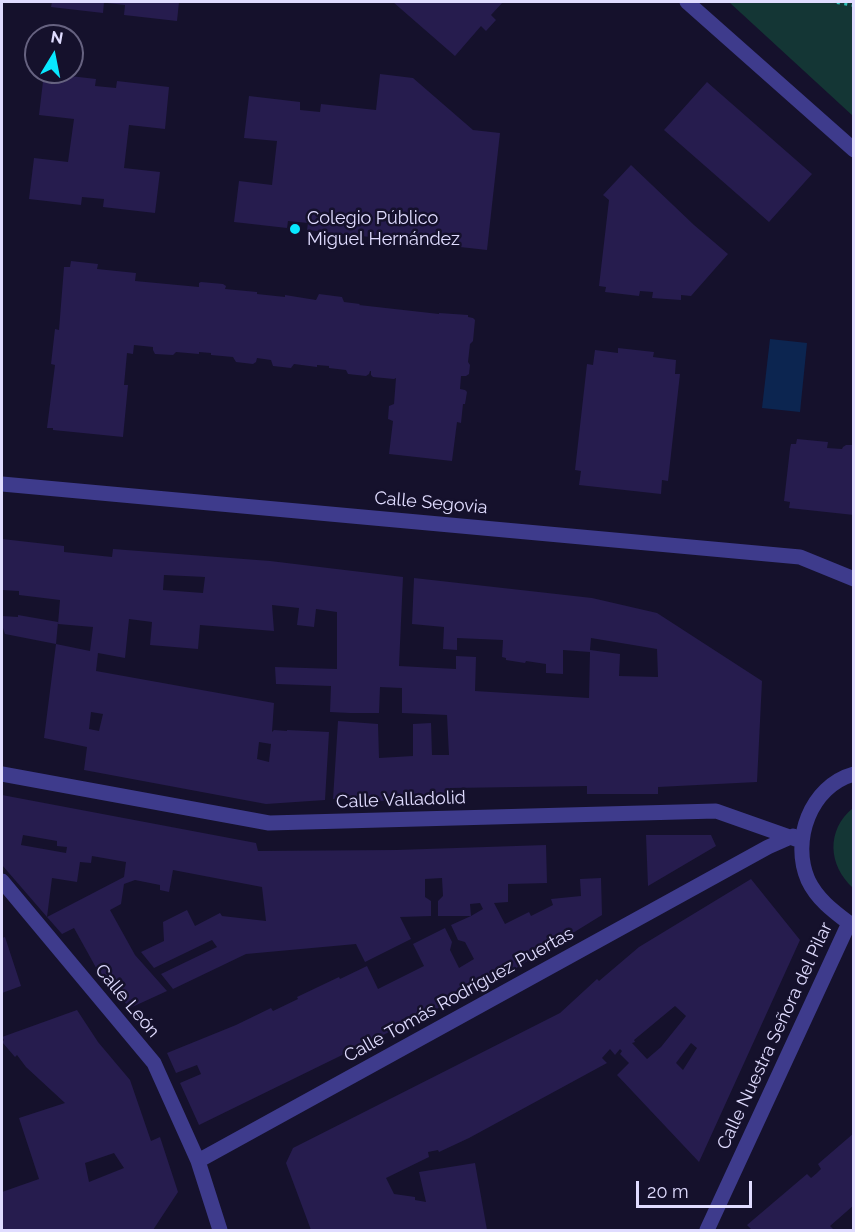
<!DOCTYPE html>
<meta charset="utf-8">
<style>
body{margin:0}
#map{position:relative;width:855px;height:1232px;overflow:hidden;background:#15112c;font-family:Raleway,sans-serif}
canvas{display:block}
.frame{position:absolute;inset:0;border:3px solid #e0dcff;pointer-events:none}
.north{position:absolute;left:24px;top:24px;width:60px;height:60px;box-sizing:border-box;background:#15112c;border:2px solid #666280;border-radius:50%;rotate:10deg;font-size:16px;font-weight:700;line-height:24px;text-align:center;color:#e0dcff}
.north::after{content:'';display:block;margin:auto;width:21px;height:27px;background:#08e8ff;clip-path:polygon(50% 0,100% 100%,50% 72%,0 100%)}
.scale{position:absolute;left:636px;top:1181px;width:116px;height:27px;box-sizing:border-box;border:3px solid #e0dcff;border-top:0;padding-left:8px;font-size:18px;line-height:21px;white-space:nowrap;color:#e0dcff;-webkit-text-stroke:4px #15112c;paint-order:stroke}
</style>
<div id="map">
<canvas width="855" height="1232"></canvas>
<div class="frame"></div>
<div class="north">N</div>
<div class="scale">20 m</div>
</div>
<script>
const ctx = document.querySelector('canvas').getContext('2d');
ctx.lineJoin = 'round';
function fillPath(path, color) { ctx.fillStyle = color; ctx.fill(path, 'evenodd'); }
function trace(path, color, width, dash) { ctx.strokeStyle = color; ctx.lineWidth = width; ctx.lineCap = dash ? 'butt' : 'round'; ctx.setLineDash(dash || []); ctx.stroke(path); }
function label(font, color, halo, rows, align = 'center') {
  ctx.font = font + ' Raleway,sans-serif'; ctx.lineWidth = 5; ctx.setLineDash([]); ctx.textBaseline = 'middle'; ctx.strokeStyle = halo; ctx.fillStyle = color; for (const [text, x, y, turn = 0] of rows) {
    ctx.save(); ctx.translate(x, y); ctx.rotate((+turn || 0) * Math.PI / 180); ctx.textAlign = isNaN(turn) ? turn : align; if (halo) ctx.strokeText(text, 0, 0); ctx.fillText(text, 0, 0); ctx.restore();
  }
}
const green = new Path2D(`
 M729 2H853V116Z
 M853 808V888C828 865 826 830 853 808Z`);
const water = new Path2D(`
 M770 339 807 343 800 412 762 408Z`);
const building = new Path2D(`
 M52 2H104L103 13 51 7Z
 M107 2H179L177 21 124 15 125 5 107 3Z
 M393 2H503L491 15 496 20 486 31 481 26 455 56Z
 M44 73 96 79 95 86 116 88 117 81 169 87 165 129 129 125 124 168 160 172 155 213 103 207 104 199 82 197 81 205 29 199 34 158 68 162 74 119 39 115Z
 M380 74 413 78 473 130 500 133 487 250 307 230 308 223 288 221 287 228 234 222 239 181 272 185 277 141 244 138 249 96 300 102V110L320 112 321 104 376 110Z
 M707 82 812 174 769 222 664 130Z
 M631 165 694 225 728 254 691 296 681 295V300L652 298 653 292 640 291 639 296 605 292 606 287 599 286 609 200 603 195Z
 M71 261 98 264 97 269 136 273 135 281 199 287V283L201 282 223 284 226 286 225 289 257 292V294L285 297V295L316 300 319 294 342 297 344 302 360 304 359 305 439 314V313L468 315V317L473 318 475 320 473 341 470 344 468 362 470 365 469 374 466 376H461L460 389 465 390 467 392 465 404H463L461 423 457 422 452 461 389 454 393 421 388 419 389 406 394 404 396 378 394 379 373 377 371 375V371H370L369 374 366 376 348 374 346 370 329 368V366L317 365V367L294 364 291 368 273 366 271 360 257 358 256 362 253 364 236 362 233 357 211 355V353L199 352V354L176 352 173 355 155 354 153 350V347L134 345 133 354 127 353 124 385H128L123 437 53 430V428H47L55 365 51 364 55 329 59 330 64 267H70Z
 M618 348 654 352 653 357 676 360 675 374H680L668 481 662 480 661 494 579 485 581 471 575 470 587 364 593 365 595 350 618 353Z
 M797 439 828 442 827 448 842 449 843 447 846 445H854V515L789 508 790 502 784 501 790 449 791 444H796Z
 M2 539 64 546V552L112 557 113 549 270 561 403 577 399 666 456 669V656L476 657 475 691 589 698 590 652 563 650V674L546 673V664L526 661 525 663 506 660V658L502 657 503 640 457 638V650L443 649 444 627 412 624 414 578 592 598 657 613 762 681 757 782 658 787V794H587V786L450 788 449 798 379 801V798L333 799 338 721 378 724 379 758 413 756V724L431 723 432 755H449L447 715 402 713V688L380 687 379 713H350L330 712 331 686 276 684 275 667 337 669V612L316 609 314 627 297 625 299 608 272 605 274 631 200 625 198 649 150 645 152 622 129 619 125 658 98 653 96 671 274 703 272 732 274 730 287 731V730L329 732 325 800 266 804 84 770 87 747 44 738 56 644 90 651 93 627 58 624 60 600 19 595V591L2 590ZM164 575 205 577 203 593 163 590ZM591 638 657 649 658 677 619 676 620 654 590 650ZM91 712 103 714 99 731 89 729ZM259 742 271 744 269 762 257 759Z
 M18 615 58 622 56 644 5 634 2 625V616L18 617Z
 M2 795 256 843 258 851 396 850 546 845 547 883 508 884V902L494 903 505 924 529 912 531 916 553 905 551 899 581 896 580 879 601 878 602 915 513 970 514 971 199 1125 180 1083 201 1074 197 1065 176 1073 167 1053 236 1025 271 1008 273 1011 298 999 297 997 339 977 340 979 367 966 378 989 424 966 413 944 445 928 452 942 450 950 459 968 474 959 465 942 458 940 451 925 471 916H438V901L443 896 442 878 425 879V897L431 901V916L400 917 411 939 365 962 356 944 246 954 173 989 161 974 217 947 212 940 154 968 141 952 164 941 163 922 187 910 195 926 220 913 222 916 266 921 262 887 173 870 169 892 160 890V885L135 880 124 884 121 904 110 910 135 955 167 991 130 1008 99 973 74 928 62 934 47 917 124 877 126 862 92 856 91 863 80 862 77 882 52 878 47 917 2 865ZM23 835 57 841V846L67 847 66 853 21 845ZM480 903 483 909 471 916 470 904Z
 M646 835H711L716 846 648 886Z
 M751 879 800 940 699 1162 617 1075 629 1063 620 1054 622 1051 620 1049 615 1055 610 1049 602 1058 607 1063 469 1138 439 1152 438 1150 428 1152 429 1157 386 1178 394 1194 415 1197V1200L426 1202 419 1172 475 1163 487 1230H311L286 1163 293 1148 560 1013 597 979 599 981 639 947ZM675 1006 686 1016 661 1047 647 1059 632 1043 635 1042 634 1040ZM691 1043 697 1048 683 1070 676 1063Z
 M5 937 21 986 2 993V938Z
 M77 1010 98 1042 130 1080 151 1141 160 1137 178 1192 153 1230H2V1192L39 1179 19 1118 65 1103 26 1067 17 1055 15 1057 2 1042 4 1040 2 1037ZM114 1153 124 1168 89 1182 85 1163Z
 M854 1133V1205L830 1226 834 1230H752L747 1225 807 1174 811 1178 817 1173 821 1169 818 1164Z`);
const path = new Path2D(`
 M837 2 854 5`);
const minor = new Path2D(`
 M687 2 854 150
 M2 484 800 557 854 579
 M2 774 269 823 716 811 801 841
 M854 774C810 786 791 841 808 880 817 899 833 911 849 923H854
 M2 881 154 1063 198 1161 220 1230
 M198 1161 768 847 793 836
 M707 1230 849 923`);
const markers = [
 [295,229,6,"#08e8ff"]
];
const poiNames = [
 ["Colegio Público",307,219],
 ["Miguel Hernández",307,240]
];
const streetNames = [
 ["Calle Segovia",431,503,5],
 ["Calle Valladolid",401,800,-2],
 ["Calle Tomás Rodríguez Puertas",459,995,-29],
 ["Calle León",127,1001,50],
 ["Calle Nuestra Señora del Pilar",775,1036,-65]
];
fillPath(green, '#143635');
fillPath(water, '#0c2550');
fillPath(building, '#261c4e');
trace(path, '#2ec1b7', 4, [3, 4.5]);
trace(minor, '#3e3b8c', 15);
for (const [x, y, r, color] of markers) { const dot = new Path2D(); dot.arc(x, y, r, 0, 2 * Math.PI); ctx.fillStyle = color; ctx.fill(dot); trace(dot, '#15112c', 2); }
label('18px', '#e0dcff', '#15112c', poiNames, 'left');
label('18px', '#e0dcff', '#15112c', streetNames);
</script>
